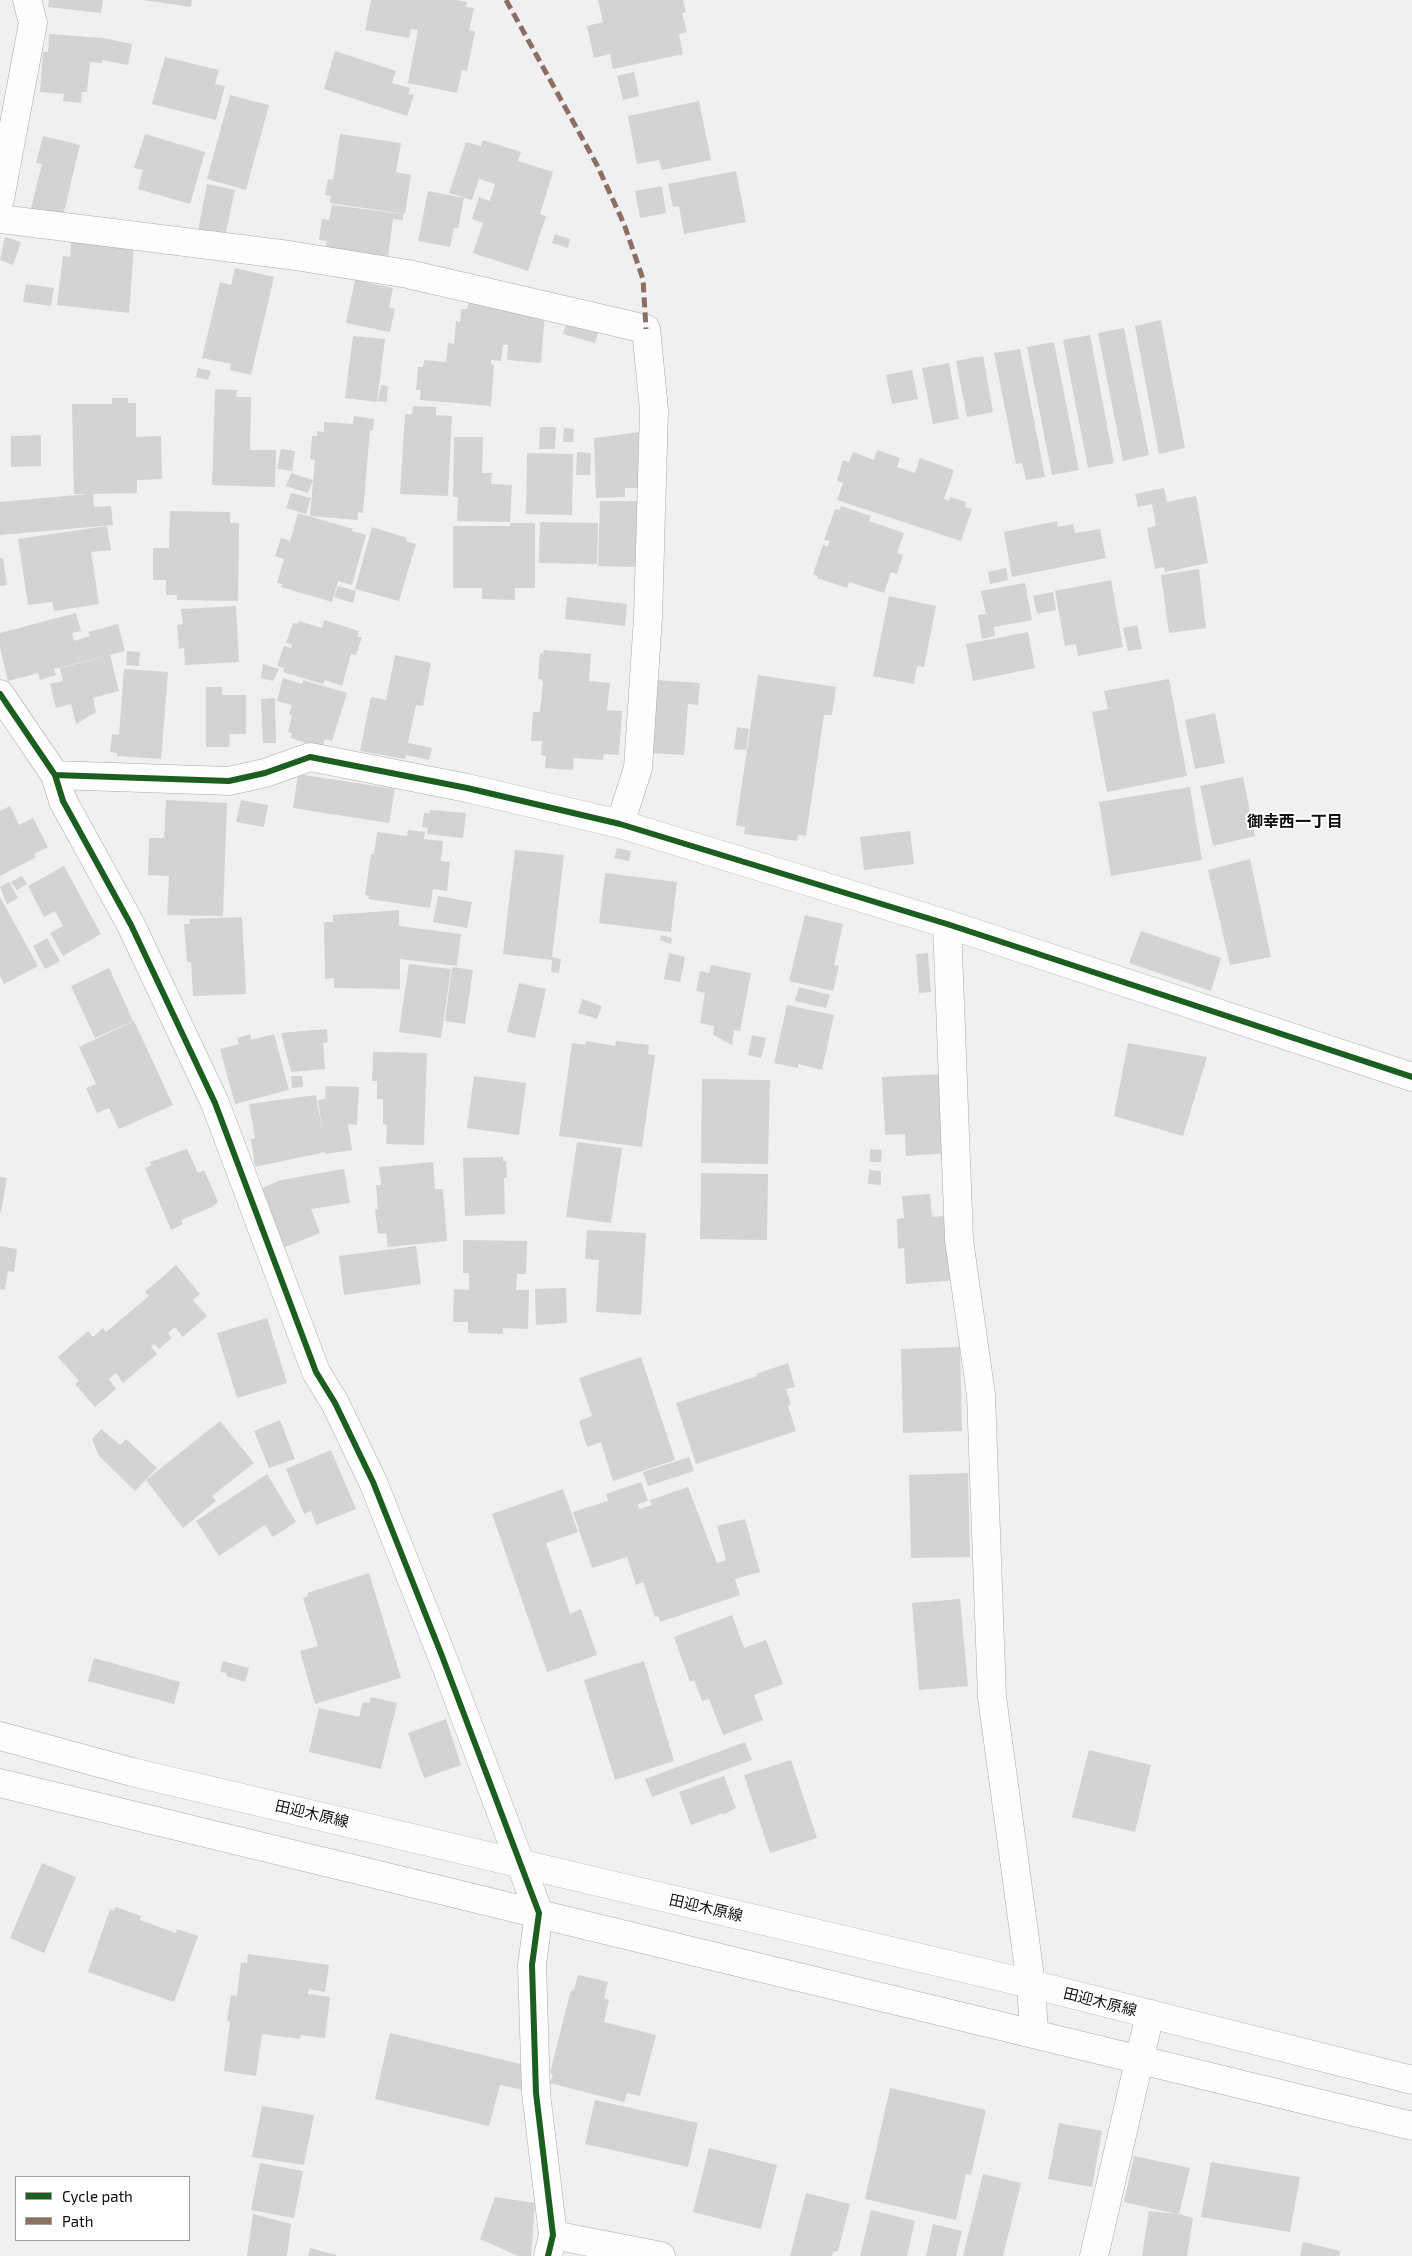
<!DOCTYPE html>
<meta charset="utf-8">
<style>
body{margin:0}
#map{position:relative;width:1412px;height:2256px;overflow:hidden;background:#f0f0f0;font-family:"Exo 2",sans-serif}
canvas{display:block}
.legend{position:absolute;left:15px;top:2176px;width:175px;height:65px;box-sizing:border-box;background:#fff;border:1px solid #9f9f9f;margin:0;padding:6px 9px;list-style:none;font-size:15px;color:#0f0f0f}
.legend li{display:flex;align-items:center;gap:10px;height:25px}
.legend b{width:25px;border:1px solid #9f9f9f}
</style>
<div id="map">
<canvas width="1412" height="2256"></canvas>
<ul class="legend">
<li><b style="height:6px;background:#1b5e20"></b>Cycle path</li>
<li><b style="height:6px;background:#8d6e63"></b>Path</li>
</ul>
</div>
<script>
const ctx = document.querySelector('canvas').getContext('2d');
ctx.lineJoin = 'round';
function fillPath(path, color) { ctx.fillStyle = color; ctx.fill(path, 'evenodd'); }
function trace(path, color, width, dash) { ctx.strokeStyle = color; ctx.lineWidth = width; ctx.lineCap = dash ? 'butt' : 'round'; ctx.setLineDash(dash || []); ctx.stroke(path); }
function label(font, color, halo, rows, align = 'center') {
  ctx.font = font + ' "Exo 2","Noto Sans JP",sans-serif'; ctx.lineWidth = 4; ctx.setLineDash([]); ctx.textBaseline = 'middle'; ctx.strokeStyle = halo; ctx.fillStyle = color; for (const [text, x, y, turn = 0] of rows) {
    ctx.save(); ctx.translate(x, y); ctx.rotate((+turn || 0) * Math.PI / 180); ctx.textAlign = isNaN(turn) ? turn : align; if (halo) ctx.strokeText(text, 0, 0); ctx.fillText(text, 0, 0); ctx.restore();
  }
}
const building = new Path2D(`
 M49 0H103L101 13 48 7Z
 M143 0H192L191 7Z
 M371 0H457L467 2 466 7 474 8 469 30 475 32 467 71 462 70 457 93 408 83 418 30 411 29 409 38 365 30Z
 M598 0H683L686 12 682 13 687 32 679 34 683 54 613 69 610 54 594 58 587 26 603 22Z
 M49 34 103 38 132 44 128 65 102 60V63L90 62 87 92H82L81 103 63 101 64 94 40 92 43 52H48Z
 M335 51 396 71 392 83 410 88 408 94 414 95 407 116 324 89Z
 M165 57 219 70 215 84 225 86 216 120 152 104Z
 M634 72 639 96 623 100 617 76Z
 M230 95 269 105 246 190 207 179Z
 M699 101 711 160 662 170 659 160 637 164 628 116Z
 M145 134 205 152 190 204 138 189 143 170 134 168Z
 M340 134 401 143 396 172 411 175 405 214 330 203 331 196 325 195 328 179 333 180Z
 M43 136 80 145 63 216 31 208 42 164 36 163Z
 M483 140 521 152 518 161 553 172 540 214 546 216 528 271 473 253 483 223 472 219 479 197 490 201 495 184 479 179 472 200 449 193 466 142 481 146Z
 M736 171 746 222 684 234 679 206 673 207 668 184Z
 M207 184 235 190 225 236 198 231Z
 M662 186 666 213 640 218 635 191Z
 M428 191 464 198 458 228H454L450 247 418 241Z
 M332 205 403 214V220L393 219 388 256 325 250 327 241 319 240 322 219 329 220Z
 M555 234 570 239 568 248 552 243Z
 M5 237 21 242 13 265 0 260Z
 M71 239 134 246 129 313 57 305 63 256 70 257Z
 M235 268 274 277 251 375 230 370 231 364 202 358 220 282 231 285Z
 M355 280 393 288 389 307 395 309 390 332 346 323Z
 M26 284 54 288 51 306 23 302Z
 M469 300 545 313 541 363 507 360 508 345H503L501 361 491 360V364L494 365 491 406 420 400 421 390H416L418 367H423L424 360 446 362 448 343 454 344 456 321 460 322 461 309H467Z
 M1161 320 1185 448 1159 454 1135 326Z
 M567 321 599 330 595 343 563 334Z
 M1124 328 1149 455 1123 461 1098 333Z
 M1090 335 1114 463 1088 468 1063 340Z
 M353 336 385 339 377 402 345 398Z
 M1054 342 1079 470 1052 475 1027 347Z
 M1020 349 1045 477 1026 480 1022 463 1016 464 994 353Z
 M983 356 993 412 967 417 956 361Z
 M949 363 959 419 933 424 922 368Z
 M198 368 211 371 208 380 196 377Z
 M912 370 918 399 892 404 886 375Z
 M381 385 388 386 387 402 378 401Z
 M215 389 237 390 236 397H251L250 450H276L275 487 212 485Z
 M112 398H128V403H136V437L161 436 162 479 137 480V493L93 494 94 507 111 506 113 525 0 535V502L88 494H74L72 404H112Z
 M413 406 436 407V415L452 416 448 496 400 494 405 414H412Z
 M354 416 374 419 373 431 370 430 363 513 358 512V520L310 516 315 460 310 459 312 436H317V431L324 432V422L353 424Z
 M540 427H556L555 449H539Z
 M564 428 574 429 573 442H563Z
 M640 432 641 488H625V497L596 498 594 438Z
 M41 435V466L11 467V436Z
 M454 437H483L482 473H492L491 484 512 485 510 522 457 521 458 497H453Z
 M281 449 295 451 292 471 277 469Z
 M877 450 900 458 897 467 915 473 920 458 954 470 944 499 949 501 950 497 966 502 965 507 972 509 961 541 837 500 843 483 837 481 843 460 849 462 853 452 874 460Z
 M577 452 591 453 590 475H576Z
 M527 453 573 454 572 515 526 514Z
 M291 473 313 480 308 493 286 486Z
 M1164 488 1167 502 1196 496 1208 563 1165 572 1164 567 1155 569 1147 528 1156 526 1152 504 1138 507 1135 494Z
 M291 493 311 498 306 514 286 508Z
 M600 501H642L640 567 598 566Z
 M841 506 871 516 869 521 904 533 897 553 903 555 897 574 891 572 884 593 849 582 847 588 817 578 818 576 813 574 823 545 828 547 830 541 824 540 835 509 840 510Z
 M170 511 230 512V523H239L238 601 177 600V595H166V580H153V548H169Z
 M298 513 353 529 352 531 366 535 352 585 338 581 332 602 281 587 283 584 277 583 284 559 275 556 281 538 290 541Z
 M1057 521 1058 527 1073 524 1075 533 1100 529 1106 558 1012 577 1004 532Z
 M540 522 598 523 597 564 539 563Z
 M510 523H535V588H515V600L482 599V588H453V526H510Z
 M107 526 111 550 91 552 99 604 54 611 52 602 28 605 18 539Z
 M372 527 407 538 406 541 416 544 399 601 355 589Z
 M0 558H3L7 585 0 586Z
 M1006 568 1008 580 990 584 988 572Z
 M1199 569 1206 628 1169 633 1161 575Z
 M1111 580 1123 647 1078 656 1076 644 1065 646 1055 591Z
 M1025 583 1032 620 994 627 995 636 982 639 978 615 986 614 981 591Z
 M338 586 356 591 353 603 334 597Z
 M1053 592 1056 610 1037 614 1033 596Z
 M889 596 936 606 924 667 917 666 914 684 873 676Z
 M567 597 627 604 625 626 565 619Z
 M236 606 239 662 185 665 184 648 179 649 177 625 183 624 181 609Z
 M76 613 81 631 72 633 74 641 90 636 88 632 118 624 125 651 54 669 56 675 40 680 38 673 8 681 0 648V633Z
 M324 620 359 631 357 637H362L356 655 351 654 342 686 325 680 323 684 283 672 284 668 277 666 284 646 291 648 292 644 286 643 293 623 298 624 299 621 322 628Z
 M1137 625 1142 649 1128 651 1123 628Z
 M1028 632 1035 668 973 681 966 644Z
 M544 650 591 654 589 681 610 683 607 710 622 711 619 755 604 754 603 760 574 758 573 770 545 768 546 756 541 755 542 741H531L533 712H540L543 683 541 679H538L540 653 543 654Z
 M127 651 140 652 139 666 126 665Z
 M110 655 119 691 93 698 96 712 76 724 71 704 56 708 50 684 63 681 60 668Z
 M395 655 431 663 423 706 416 705 408 743 432 748 429 760 406 755 405 759 360 751 371 697 386 700Z
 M263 664 279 669 273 681 261 678Z
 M124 669 168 672 161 759 117 756V753L110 752 112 734 119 735Z
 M758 675 836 687 832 715H824L806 836 798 835 797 841 744 834 745 827 736 825Z
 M283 678 302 684 303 680 347 693 332 741 325 739 322 748 291 738 292 733 288 732 292 715 289 714 292 705 277 701Z
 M1169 679 1187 776 1107 792 1092 712 1108 709 1104 691Z
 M656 680 700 683 698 705 688 704 684 755 651 753Z
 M206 687H222V695H246V734H230L229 747H206Z
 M275 698 276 743H263L261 699Z
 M1215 713 1225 763 1195 769 1185 720Z
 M737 727 749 729 746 750 734 749Z
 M298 774 395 789 389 823 293 808Z
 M1243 777 1255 836 1213 846 1200 786Z
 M1190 787 1202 860 1111 876 1099 802Z
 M166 800 227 803 223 916 167 915 169 876 148 875 149 838H164Z
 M241 800 268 805 264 827 236 822Z
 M10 806 19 825 33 818 48 847 34 854 36 857 0 876V811Z
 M430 810 466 813 463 838 427 834 428 828 422 827 424 813H430Z
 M408 830 425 832 424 839 443 841 441 861 450 862 447 891 433 889 430 908 368 899 369 896 365 895 371 854H374L377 832 407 836Z
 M910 831 914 864 864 870 860 837Z
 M617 848 631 851 629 861 614 858Z
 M515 850 564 855 552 957 561 959 559 973 551 972 552 960 503 954Z
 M1250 859 1271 957 1230 965 1208 870Z
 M64 866 101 934 63 956 50 933 63 926 55 911 44 917 28 886Z
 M605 873 677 882 671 932 599 923Z
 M22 876 27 884 17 890 11 882Z
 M9 882 18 898 7 904 0 887Z
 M438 896 472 902 467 928 433 922Z
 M0 897 38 966 4 984 0 976Z
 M399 910V926L461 934 457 966 400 959V989L334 988V978L325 979 324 922H333V915Z
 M805 915 843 924 834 965 839 966 833 991 789 981Z
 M242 917 246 994 193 996 191 962H187L184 924H190L189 919Z
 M1141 931 1221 958 1211 991 1129 963Z
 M661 935 672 938 671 944 660 940Z
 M47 938 60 961 45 969 33 946Z
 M669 953 685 957 680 982 664 979Z
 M928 953 931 992 919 993 916 954Z
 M409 964 451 969 441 1038 399 1032Z
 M711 965 751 973 740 1031 734 1030 732 1045 713 1035 714 1026 700 1023 705 993 696 991 700 971 709 973Z
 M452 967 473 970 465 1024 445 1021Z
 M109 968 133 1021 95 1038 71 986Z
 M519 983 546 989 535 1038 507 1032Z
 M799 987 830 995 826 1008 795 1001Z
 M582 999 602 1006 597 1019 578 1013Z
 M787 1005 834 1015 822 1070 798 1064V1068L774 1063Z
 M134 1021 173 1105 119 1129 109 1108 97 1113 86 1088 96 1084 79 1047Z
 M327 1029 328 1042 323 1043 325 1069 291 1072 281 1033Z
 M250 1034 251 1040 274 1034 289 1090 235 1104 220 1049 239 1044 237 1038Z
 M752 1035 766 1038 761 1058 748 1055Z
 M586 1041 615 1046 616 1041 649 1045 648 1054 655 1055 642 1147 559 1136 572 1043 585 1045Z
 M1128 1043 1207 1057 1183 1136 1114 1116Z
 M373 1052 427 1053 424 1145 386 1144 387 1125 383 1124V1099H377V1081H372Z
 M943 1074 948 1153 906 1156 905 1134 885 1135 882 1077Z
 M291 1076H302L303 1087 292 1088Z
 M474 1076 526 1083 519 1135 467 1128Z
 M702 1079 770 1080 768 1164 701 1163Z
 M326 1086 359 1087 357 1125 348 1124 352 1150 326 1154 325 1152 255 1167 251 1139 255 1138 249 1104 316 1095 323 1135 318 1100 325 1099Z
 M577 1142 622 1148 611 1223 566 1217Z
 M187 1149 198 1173 204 1170 218 1202 212 1207 181 1220 183 1224 171 1230 145 1168 151 1165 150 1162Z
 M870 1149 882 1150 881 1162H870Z
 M503 1157V1161H506L507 1178H504L505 1214 465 1216 463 1158Z
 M433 1162 435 1189H443L447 1241 388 1247 386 1233 378 1234 375 1209H378L376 1185H381L379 1167Z
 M344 1169 350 1203 311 1209 320 1233 283 1248 260 1189 281 1180Z
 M869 1170 881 1171V1185L868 1184Z
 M701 1173 768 1174 767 1240 700 1239Z
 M0 1177 7 1178 1 1212H0Z
 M930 1194 932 1217 953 1215 958 1280 906 1284 904 1248 898 1249 897 1219 904 1218 902 1196Z
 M587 1230 646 1233 641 1315 596 1312 599 1260 585 1259Z
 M463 1240 527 1241 526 1274H517L516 1290H529L528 1329 503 1328V1334L468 1333V1322H453L454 1289 469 1290V1273H463Z
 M0 1246 17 1249 14 1272 8 1271 5 1290 0 1289Z
 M416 1246 421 1284 344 1295 339 1256Z
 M176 1265 200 1294 193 1300 207 1316 183 1337 175 1327 168 1333 172 1338 159 1349 154 1344 151 1347 157 1354 123 1383 116 1373 109 1379 116 1389 95 1407 75 1384 79 1381 58 1357 88 1331 93 1337 103 1328 106 1332 149 1296 145 1292Z
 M566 1288 567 1323 536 1325 535 1289Z
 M267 1318 287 1383 237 1398 217 1333Z
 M960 1347 962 1431 903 1433 901 1349Z
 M641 1357 675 1460 613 1481 601 1442 587 1447 579 1421 592 1416 579 1378Z
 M788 1363 795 1387 786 1389 791 1404 788 1406 796 1431 696 1464 676 1403 757 1376 756 1374Z
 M280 1420 295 1459 269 1468 254 1431Z
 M220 1421 254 1463 212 1496 216 1501 183 1528 146 1480Z
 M101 1429 120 1445 126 1439 157 1468 135 1491 99 1456 92 1439Z
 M331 1450 356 1509 316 1525 311 1511 304 1514 286 1469Z
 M689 1457 694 1471 648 1486 643 1472Z
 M968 1473 970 1557 911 1558 909 1475Z
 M267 1474 296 1522 273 1537 265 1525 219 1556 196 1521Z
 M641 1482 648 1501 638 1504 639 1509 652 1505 650 1500 688 1487 717 1563 726 1560 717 1526 745 1519 760 1572 735 1579 740 1595 660 1622 658 1616 655 1617 643 1582 636 1585 627 1557 592 1568 573 1512 608 1501 606 1494Z
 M563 1489 578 1532 546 1543 570 1614 581 1609 597 1655 547 1672 492 1514Z
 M369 1573 401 1678 315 1704 300 1651 318 1646 303 1598 308 1596 307 1593Z
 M960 1599 968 1686 919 1690 912 1603Z
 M732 1615 744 1648 766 1640 783 1684 754 1695 763 1720 723 1735 709 1699 702 1701 694 1680 690 1682 674 1637Z
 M94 1658 180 1682 174 1704 88 1681Z
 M223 1661 249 1668 245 1682 226 1676 227 1673 220 1672Z
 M644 1661 674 1761 615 1780 584 1680Z
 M371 1697 397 1703 381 1769 309 1752 319 1708 359 1717 363 1702 369 1703Z
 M446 1719 461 1765 424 1778 408 1733Z
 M745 1742 752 1760 652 1797 645 1779Z
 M1089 1750 1151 1765 1135 1832 1072 1817Z
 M791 1760 817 1838 770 1853 744 1775Z
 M724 1776 736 1808 723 1815V1813L691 1825 679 1792Z
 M42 1863 76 1877 44 1953 10 1938Z
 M116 1907 141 1916 140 1920 176 1933 177 1929 198 1936 174 2002 88 1972 110 1909 114 1911Z
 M248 1954 329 1965 325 1992 309 1989 308 1994 330 1997 325 2038 301 2035 300 2039 262 2034 256 2076 224 2071 230 2022 227 2021 231 1995 237 1996 241 1962 247 1963Z
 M578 1975 608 1982 604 1998 609 2000 604 2022 656 2035 640 2096 627 2093 624 2102 550 2083 553 2074 550 2073 571 1990H574Z
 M390 2033 529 2066 523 2090 500 2085 489 2126 375 2099Z
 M890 2088 986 2110 971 2175 966 2174 956 2220 865 2199Z
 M595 2100 698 2123 688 2167 585 2144Z
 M262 2106 314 2115 304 2165 252 2157Z
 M1059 2123 1102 2131 1092 2187 1048 2179Z
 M709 2148 777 2165 761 2229 693 2212Z
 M1134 2156 1190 2168 1179 2214 1193 2218 1187 2256H1142L1149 2211 1177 2214 1124 2202Z
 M1211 2162 1300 2177 1290 2232 1201 2217Z
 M260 2163 303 2171 294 2218 251 2210Z
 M983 2174 1021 2183 1003 2256H963Z
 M806 2193 850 2204 838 2251 833 2252 832 2256H790Z
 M495 2197 535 2203 531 2256H518L480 2239Z
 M871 2210 915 2221 907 2256H860Z
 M253 2214 291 2224 287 2256H247Z
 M933 2224 962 2231 956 2256H926Z
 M1303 2242 1340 2251 1339 2256H1300Z
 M310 2248 336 2255V2256H308Z`);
const minor = new Path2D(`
 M0 199 33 23 27 0
 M0 219 289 255 408 274 646 329 654 410 648 617 638 768 620 824
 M0 694 55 775 63 801 131 925 215 1103 316 1372 335 1403 373 1482 442 1656 539 1913 532 1965 536 2093 553 2235 548 2256
 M55 775 229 781 265 773 310 757 467 788 620 824 947 924 1412 1077
 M947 924 959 1240 981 1395 992 1697 1031 1984 1034 2033
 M553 2235 661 2256
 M1094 2256 1150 2014`);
const major = new Path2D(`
 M0 1736 132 1772 1031 1984 1412 2080
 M0 1783 1412 2126`);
const quiet = new Path2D(`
 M506 0 597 165 624 224 643 279 646 329`);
const cycleway = new Path2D(`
 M0 694 55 775 63 801 131 925 215 1103 316 1372 335 1403 373 1482 442 1656 539 1913 532 1965 536 2093 553 2235 548 2256
 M55 775 229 781 265 773 310 757 467 788 620 824 947 924 1412 1077`);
const streetNames = [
 ["田迎木原線",312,1814,13],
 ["田迎木原線",706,1908,13],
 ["田迎木原線",1100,2002,14]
];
const neighbourhoodNames = [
 ["御幸西一丁目",1295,822]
];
fillPath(building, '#d3d3d3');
trace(minor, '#aaa', 29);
trace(major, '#aaa', 29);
trace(minor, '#fdfdfd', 28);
trace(major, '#fdfdfd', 28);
trace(quiet, '#8d6e63', 5, [10, 5]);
trace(cycleway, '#1b5e20', 6);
label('15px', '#0f0f0f', '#fff', streetNames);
label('bold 16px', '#0f0f0f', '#fff', neighbourhoodNames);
</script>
